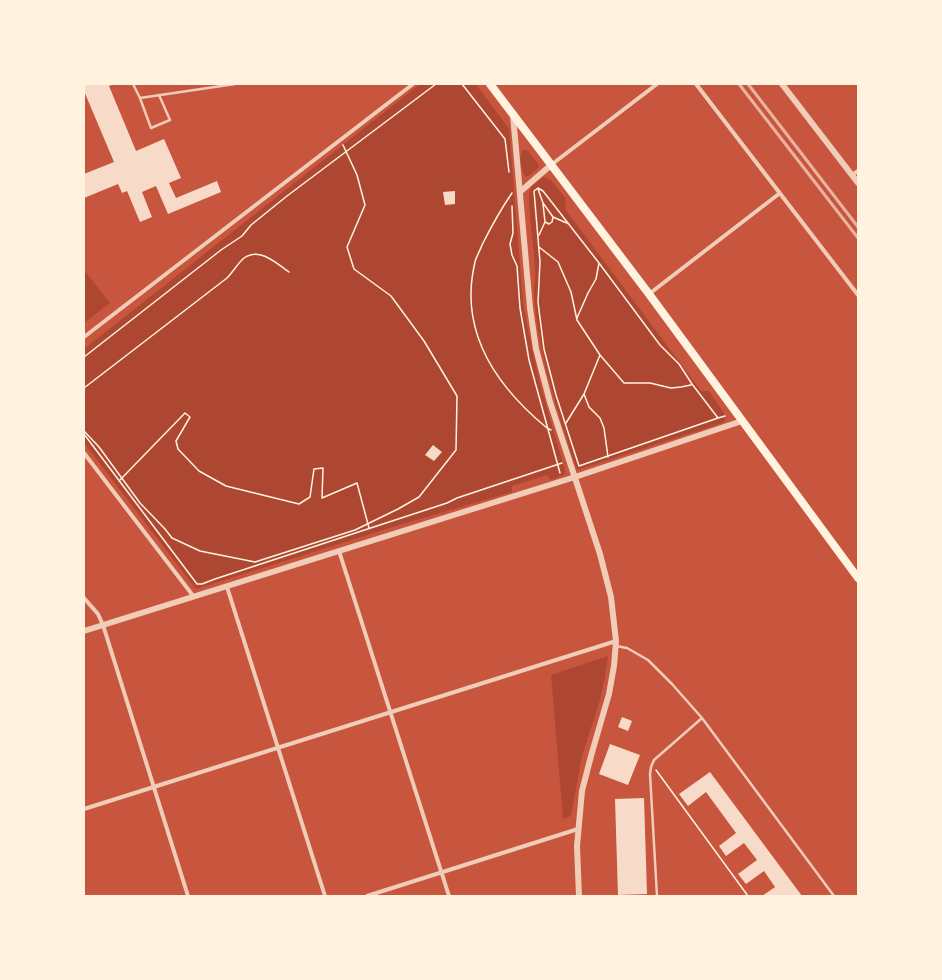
<!DOCTYPE html>
<style>
body{margin:0}
#map{position:relative;width:942px;height:980px;overflow:hidden;background:#c8553d;font-family:"PT Serif",serif}
canvas{display:block}
.frame{position:absolute;inset:0;border:85px solid #fff3e0;pointer-events:none}
</style>
<div id="map">
<canvas width="942" height="980"></canvas>
<div class="frame"></div>
</div>
<script>
const ctx = document.querySelector('canvas').getContext('2d');
ctx.lineJoin = 'round';
function fillPath(path, color) { ctx.fillStyle = color; ctx.fill(path, 'evenodd'); }
function trace(path, color, width, dash) { ctx.strokeStyle = color; ctx.lineWidth = width; ctx.lineCap = dash ? 'butt' : 'round'; ctx.setLineDash(dash || []); ctx.stroke(path); }
const green = new Path2D(`
 M420 84H476L509 129 523 302 527 325 540 384 565 470 564 475 551 480 547 475 512 486V492L396 526 196 589 84 443V349Z
 M523 150H527L539 165 538 168 530 175 526 177C521 170 518 157 523 150Z
 M543 177 552 181 566 199 565 209 701 391H709L725 415V420L722 423 577 470C558 413 539 357 534 296 533 287 536 278 535 269 534 244 529 219 529 194L531 186Z
 M84 270 110 303 84 323Z
 M608 656 605 677 600 700 582 756 571 816 563 819 551 675Z`);
const building = new Path2D(`
 M84 84H114L109 86 136 151 164 139 181 178 169 183 176 198 217 181 221 192 168 214 156 186 142 192 152 217 140 222 127 191 122 193 118 184 84 198V174L114 162 84 91Z
 M455 191V204L445 205 443 192Z
 M433 445 442 452 434 461 425 455Z
 M622 717 632 721 628 731 618 727Z
 M610 744 640 755 628 785 599 774Z
 M710 772 802 896H762L775 887 764 871 746 884 738 874 757 860 744 843 726 856 719 846 736 833 706 792 688 806 679 794Z
 M644 798 647 894 618 895 615 799Z`);
const path = new Path2D(`
 M462 84 505 139 509 172
 M538 188 543 191 599 263 660 345 679 364 692 384 718 418 579 466 556 395 544 349 538 302 540 262 534 191Z
 M538 189 543 203 553 217
 M512 193C501 209 491 227 482 245 480 251 476 257 475 262 458 332 496 386 547 428L551 430
 M543 204 545 222
 M512 206 513 233 510 244 512 255 517 266 520 308 529 360 560 473
 M539 235 545 222 549 224 552 222 553 217 569 224
 M539 247 558 262 571 292 577 320 600 355
 M577 318 588 293 596 279 599 263
 M84 357 221 250 242 236 251 225 287 196 436 84
 M84 388 227 278C233 272 238 263 244 258 260 247 276 263 289 272
 M718 418 725 416
 M566 423 584 394
 M84 431 99 447 140 503 165 529 172 538 200 551 255 562 355 530 398 509 419 497 456 450 457 396 424 341 391 296 354 269 347 247 365 205 357 175 343 145
 M84 434 197 584H202L215 579 447 503 457 498 562 463
 M608 457 604 428 600 418 589 407 584 394 600 355 624 383H650L671 388 681 387 691 385
 M119 481 185 413 190 417 176 441 178 449 199 471 226 486 299 504 310 497 314 469 323 468 322 498 357 483 369 528
 M656 770 748 896`);
const service = new Path2D(`
 M133 84 140 98
 M159 95 170 120 151 128 140 98 235 84
 M616 646 627 648 648 660 672 684 702 718 834 896
 M657 896 650 774 651 767 654 760 702 718`);
const minor = new Path2D(`
 M696 84 858 295
 M551 165 657 84
 M852 175 858 171
 M649 294 780 193
 M84 337 413 84
 M84 453 194 597
 M339 551 449 896
 M227 587 325 896
 M84 598 98 614 103 625 188 896
 M84 809 616 641
 M367 896 578 829`);
const tertiary = new Path2D(`
 M782 84 858 183
 M513 115 530 308 536 349 550 402 600 554 611 597 616 641 614 666 609 694 591 756 582 791 577 846 579 896
 M521 191 551 165
 M84 631 575 477 742 421`);
const primary = new Path2D(`
 M490 84 649 294 858 578`);
const rail = new Path2D(`
 M739 84 858 238
 M748 84 858 227`);
fillPath(green, '#ae4732');
fillPath(building, '#f7dbc8');
trace(path, '#fff3e0', 1.5);
trace(service, '#f1ccb7', 2.5);
trace(minor, '#f1ccb7', 4);
trace(tertiary, '#f1ccb7', 6);
trace(primary, '#fff3e0', 8);
trace(rail, '#e9b49f', 3);
</script>
